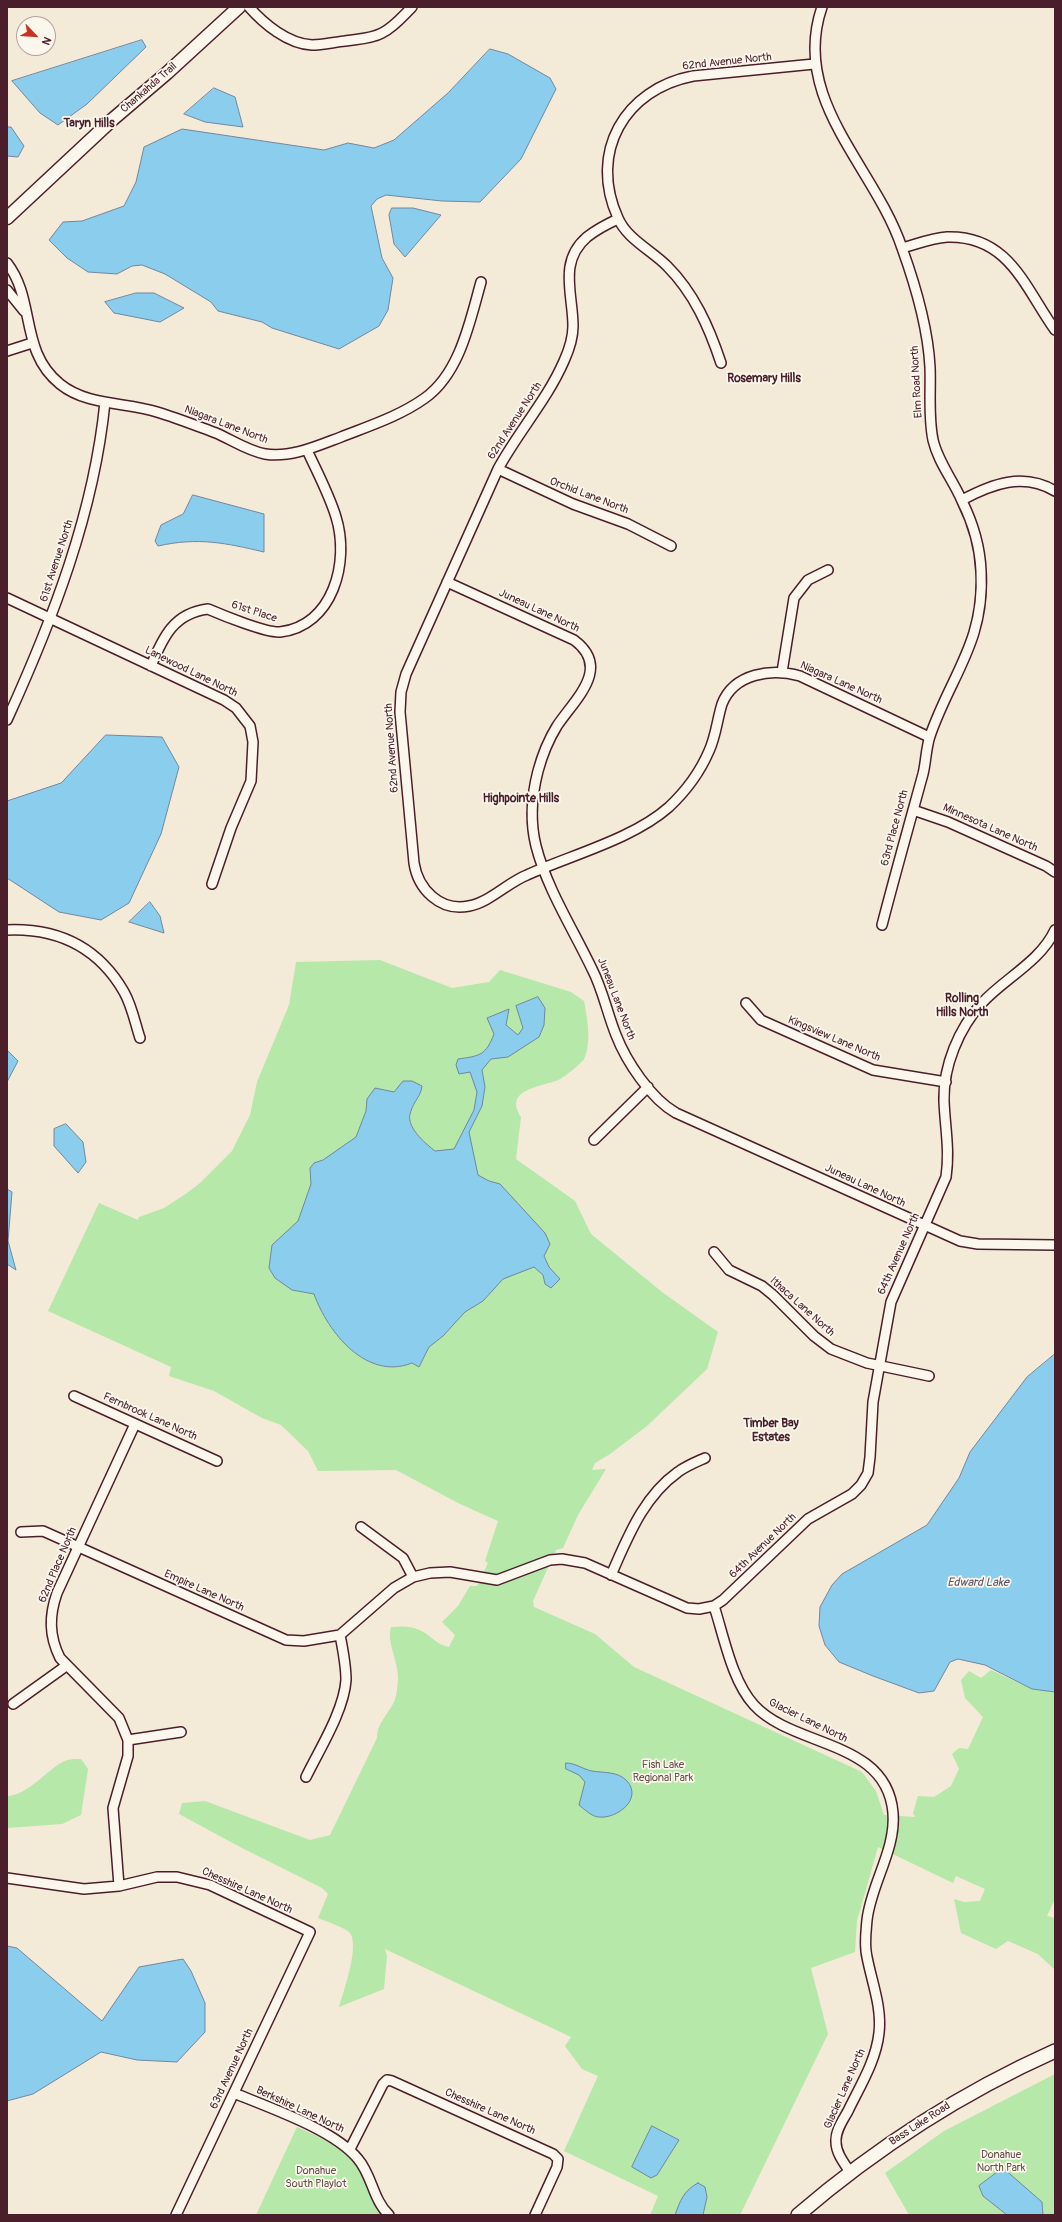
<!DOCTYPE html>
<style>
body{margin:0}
#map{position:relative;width:1062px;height:2222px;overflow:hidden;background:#f4ead8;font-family:Pangolin,sans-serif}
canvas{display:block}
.frame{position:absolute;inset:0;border:8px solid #4a1f2b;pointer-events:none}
.north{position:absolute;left:16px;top:16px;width:40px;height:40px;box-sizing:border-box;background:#fbf7ec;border:1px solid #b4a19f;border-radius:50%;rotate:115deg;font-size:11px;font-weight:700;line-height:16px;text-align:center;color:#4a1f2b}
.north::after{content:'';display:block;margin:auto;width:14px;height:18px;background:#c8321e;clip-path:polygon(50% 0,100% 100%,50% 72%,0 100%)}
</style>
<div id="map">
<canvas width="1062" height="2222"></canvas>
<div class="frame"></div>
<div class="north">N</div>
</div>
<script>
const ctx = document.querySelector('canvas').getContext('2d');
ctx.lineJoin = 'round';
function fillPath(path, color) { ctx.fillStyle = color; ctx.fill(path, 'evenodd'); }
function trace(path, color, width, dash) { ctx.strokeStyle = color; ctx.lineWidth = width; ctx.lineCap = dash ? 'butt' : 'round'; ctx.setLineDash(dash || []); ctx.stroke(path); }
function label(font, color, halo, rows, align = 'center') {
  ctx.font = font + ' Pangolin,sans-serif'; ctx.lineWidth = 3.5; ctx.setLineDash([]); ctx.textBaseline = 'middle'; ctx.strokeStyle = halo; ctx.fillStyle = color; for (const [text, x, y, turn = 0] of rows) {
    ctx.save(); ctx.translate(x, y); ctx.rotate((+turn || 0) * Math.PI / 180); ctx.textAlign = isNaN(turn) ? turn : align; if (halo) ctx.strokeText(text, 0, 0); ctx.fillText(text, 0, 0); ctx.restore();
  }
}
const green = new Path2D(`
 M380 960 452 988 489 982 500 970 571 992 584 1001C587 1017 592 1043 584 1059 582 1063 562 1079 558 1080 541 1087 503 1089 521 1117L516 1159 575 1201 591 1234 662 1292 718 1332 707 1369 647 1426 610 1454 595 1463 592 1470 606 1469 578 1515 563 1548 556 1550 533 1601 534 1607 595 1634 634 1667 862 1772 876 1791 884 1815 915 1817 913 1813 918 1796 934 1797 951 1786 959 1769 952 1754 959 1748 968 1749 983 1717 965 1698 961 1680 969 1671 981 1678 991 1670 1032 1689 1055 1692V1899L1047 1916 1055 1918V1970L1038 1954 1008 1941 996 1949 961 1933 954 1899 964 1902 980 1901 985 1889 956 1876 953 1883 878 1847 857 1921 855 1952 811 1968 828 2034 740 2215H650L658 2196 564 2151 598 2076 582 2069 565 2046 571 2037 385 1949 387 1956 384 1989 339 2007C343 1993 361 1943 349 1932 341 1926 327 1922 318 1918L328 1894 322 1888 242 1848 179 1814 182 1803 205 1801 310 1840 330 1835 377 1738C376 1725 388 1714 394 1702 397 1696 397 1687 398 1681 399 1662 386 1642 391 1627 403 1626 414 1626 425 1633 434 1639 438 1645 449 1647L455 1635 442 1622 458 1606 470 1586H477L488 1563 485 1561 498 1521 460 1504 396 1470 318 1471 308 1451 281 1425 262 1418 214 1391 169 1376 171 1367 48 1311 99 1203 138 1220 139 1217 164 1208 187 1193 200 1183 232 1151 250 1115 257 1082 289 1005 296 962Z
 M81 1759 88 1769 81 1815 62 1824 7 1828V1796C28 1796 48 1768 65 1761 69 1759 76 1759 81 1759Z
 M1055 2074V2215H909L885 2173 944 2131Z
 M297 2127C328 2141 350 2149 366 2182 371 2193 373 2206 382 2215H256Z`);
const water = new Path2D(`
 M142 40 146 47 87 104 58 125 40 113 12 81Z
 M490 49 508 54 550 78 556 89 521 159 480 202 442 201 386 195 377 199 371 206 382 258 393 278 388 310 379 326 339 349 272 328 262 322 218 311 211 302 165 274 142 265 132 266 117 274 88 272 67 258 49 240 63 222 82 221 124 206 136 182 144 147 182 129 324 150 348 143 374 148 394 140 448 93Z
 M214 88 235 97 243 127 205 122 184 114Z
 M7 127H11L24 146 18 157 7 156Z
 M392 208H413L441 215 405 257 394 244 389 215Z
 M136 293H154L184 308 160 322 114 313 105 302Z
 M193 495 264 514V552C226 543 198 537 158 546L155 541 161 525 183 514Z
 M106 735 162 737 179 767 161 834 129 903 101 920 59 912 7 878V801L61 783Z
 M150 902 160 916 164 933 129 922Z
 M538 997 545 1008 544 1025 539 1037 508 1057 491 1059 482 1070 485 1087 482 1106 469 1132 478 1175 489 1181 500 1184 545 1233 550 1244 544 1256 549 1267 560 1279 551 1288 545 1284 543 1275 534 1267 503 1279 483 1301 465 1312 443 1336 429 1347 419 1367 412 1363C367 1381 328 1333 314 1294L292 1290 275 1278 269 1268 272 1245 298 1221 311 1184 310 1168 314 1163 323 1160 356 1137 366 1111 367 1099 375 1088 394 1092 403 1081H412L422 1086C421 1096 414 1101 411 1111 404 1126 425 1143 435 1151L454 1149 474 1110 477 1092 470 1072 459 1074 456 1065 458 1059C480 1056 486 1055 494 1034L487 1018 509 1009 506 1025 518 1035 523 1028 516 1006Z
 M7 1050 18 1061 7 1082Z
 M66 1124 83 1142 86 1162 78 1173 54 1146V1129Z
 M7 1189 12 1192 8 1241 16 1270 7 1264Z
 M1055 1354V1692L1032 1689 985 1665 958 1659 950 1662 934 1691 919 1693 873 1676 839 1662 825 1645 819 1626 820 1607 832 1585 842 1574 927 1525 959 1478 970 1452 1027 1377Z
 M566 1763C576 1763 582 1769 592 1771 603 1773 618 1771 627 1781 643 1799 617 1819 599 1817 592 1817 584 1809 579 1805L585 1782 579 1775 566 1769Z
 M7 1946 17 1948 102 2021 139 1967 183 1959 191 1971 205 2003V2032L177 2062 137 2060 101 2052 33 2094 7 2101Z
 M652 2126 679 2140 657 2175 651 2178 632 2167Z
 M1003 2168 1042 2202 1043 2215H1007L983 2196 979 2186Z
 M698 2183 705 2187 707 2197 703 2215H675C680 2201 684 2190 698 2183Z`);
const minor = new Path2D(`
 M249 7C264 24 288 44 312 45 322 45 335 42 345 41 357 39 371 39 382 33 394 27 402 17 412 7
 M822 7C790 100 875 167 902 248 915 284 928 329 930 367 931 391 928 416 933 440 938 462 953 480 962 501 973 523 980 547 981 571 985 642 951 675 930 736 926 748 926 762 923 774 909 825 895 875 882 925
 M618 219C607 224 596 230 587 237 558 262 573 294 573 326 573 337 569 350 564 361 547 400 518 432 498 469L406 674 401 692 400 712 414 863C418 889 440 912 469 906 490 902 507 883 527 875 571 855 633 839 669 807 686 791 700 772 709 751 716 736 717 720 722 704 734 673 772 668 800 676L929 737
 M902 248C917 244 932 238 947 237 1009 235 1025 288 1055 330
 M7 263C36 300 19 351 60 384 87 406 126 402 157 412 177 418 197 426 216 433 232 440 248 451 265 454 291 458 317 446 341 437 369 426 400 416 425 398 460 373 470 321 481 282
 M7 290 24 311
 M7 351 32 343
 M721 363C709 327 694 293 667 266 651 250 627 239 618 218 588 152 625 89 693 76L814 64
 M498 469 573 504 628 524 671 546
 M962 500C992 484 1023 472 1055 491
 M447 582 574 640C612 668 575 699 557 726 549 739 542 756 538 771 532 794 530 822 536 846 547 889 573 929 592 969 603 990 607 1013 616 1035 626 1061 651 1099 676 1113L960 1241 978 1244 1055 1245
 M7 598 224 700 236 708 250 726 253 742 251 781 231 828 212 884
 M151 666C163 637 174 613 208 609 222 615 266 633 280 632 333 626 350 562 336 517 329 494 317 472 307 450
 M782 672 794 598 808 580 828 570
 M7 720C53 619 94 513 105 402
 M913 810 948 822 1046 866 1055 872
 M7 930C58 928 98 947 124 992 132 1006 135 1023 140 1038
 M746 1003 761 1020 873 1070 946 1082
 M594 1140 648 1087
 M714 1252 729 1270 762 1286 773 1295 814 1336 831 1349 867 1363 929 1376
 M74 1396 217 1461
 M361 1527 403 1558 413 1577
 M21 1532 43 1531 286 1640 304 1641 340 1635 394 1588 413 1577 430 1573 450 1572 497 1580 550 1560 562 1559 585 1563 687 1608 699 1609 714 1606 723 1600 808 1519 852 1494 861 1485 868 1473 870 1457 873 1402 891 1302 946 1177C950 1150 945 1127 944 1101 943 1066 959 1028 982 1003 1005 978 1040 962 1055 930
 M611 1575C628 1537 643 1497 678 1472 686 1466 696 1462 705 1458
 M714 1606C724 1637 732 1681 754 1705 793 1748 887 1739 893 1813 896 1850 871 1884 867 1920 866 1932 864 1945 867 1957 872 1983 882 2007 879 2033 876 2061 860 2086 848 2111 843 2120 835 2131 836 2142 836 2153 844 2163 850 2172
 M13 1704 66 1666
 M128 1740 181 1732
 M306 1777C319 1750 344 1711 346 1680 346 1665 343 1650 340 1635
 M7 1878 84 1889 119 1886 157 1877H177L210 1885 310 1932 176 2215
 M119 1886 113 1808 128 1756V1740L119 1718 60 1658C49 1636 49 1616 57 1593L135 1424
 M234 2093C270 2108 335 2130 358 2159 372 2175 373 2200 389 2215
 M350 2149 383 2084 387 2080 392 2081 553 2154 558 2159 557 2167 535 2215`);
const tertiary = new Path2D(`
 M7 218 113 119 167 73 239 7`);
const secondary = new Path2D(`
 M798 2215C876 2148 961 2093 1055 2051`);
const streetNames = [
 ["62nd Avenue North",727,62,-6],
 ["Chankahda Trail",149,88,-41],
 ["Elm Road North",917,382,-93],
 ["62nd Avenue North",515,421,-57],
 ["Niagara Lane North",226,425,21],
 ["Orchid Lane North",589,496,21],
 ["61st Avenue North",57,561,-72],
 ["Juneau Lane North",539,611,25],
 ["61st Place",254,612,18],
 ["Lanewood Lane North",191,672,26],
 ["Niagara Lane North",841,683,24],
 ["62nd Avenue North",392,748,-94],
 ["63rd Place North",895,828,-75],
 ["Minnesota Lane North",990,828,24],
 ["Juneau Lane North",616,999,69],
 ["Kingsview Lane North",834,1039,23],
 ["Juneau Lane North",865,1186,25],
 ["64th Avenue North",899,1254,-66],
 ["Ithaca Lane North",802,1307,42],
 ["Fernbrook Lane North",150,1417,24],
 ["64th Avenue North",763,1546,-44],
 ["62nd Place North",58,1565,-67],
 ["Empire Lane North",204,1591,24],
 ["Glacier Lane North",808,1721,26],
 ["Chesshire Lane North",247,1891,24],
 ["63rd Avenue North",232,2069,-65],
 ["Glacier Lane North",845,2089,-66],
 ["Berkshire Lane North",300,2110,25],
 ["Chesshire Lane North",490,2112,24],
 ["Bass Lake Road",920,2124,-33]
];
const parkNames = [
 ["Fish Lake",663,1765],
 ["Regional Park",663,1778],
 ["Donahue",1001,2155],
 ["North Park",1001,2168],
 ["Donahue",316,2171],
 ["South Playlot",316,2184]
];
const neighbourhoodNames = [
 ["Taryn Hills",89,124],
 ["Rosemary Hills",764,379],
 ["Highpointe Hills",521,799],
 ["Rolling",962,999],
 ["Hills North",962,1013],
 ["Timber Bay",771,1424],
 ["Estates",771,1438]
];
const waterNames = [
 ["Edward Lake",978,1583]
];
fillPath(green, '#b5e8a9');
fillPath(water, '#8bcdec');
trace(water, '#71879f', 1);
trace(minor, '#4a1f2b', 12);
trace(tertiary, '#4a1f2b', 15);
trace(secondary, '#4a1f2b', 16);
trace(minor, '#fbf7ec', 9);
trace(tertiary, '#fbf7ec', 12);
trace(secondary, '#fbf7ec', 13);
label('11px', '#4a1f2b', '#fbf7ec', streetNames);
label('11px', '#65514a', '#fbf7ec', parkNames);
label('bold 12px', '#4a1f2b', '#fbf7ec', neighbourhoodNames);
label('italic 12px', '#5e5365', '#fbf7ec', waterNames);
</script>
